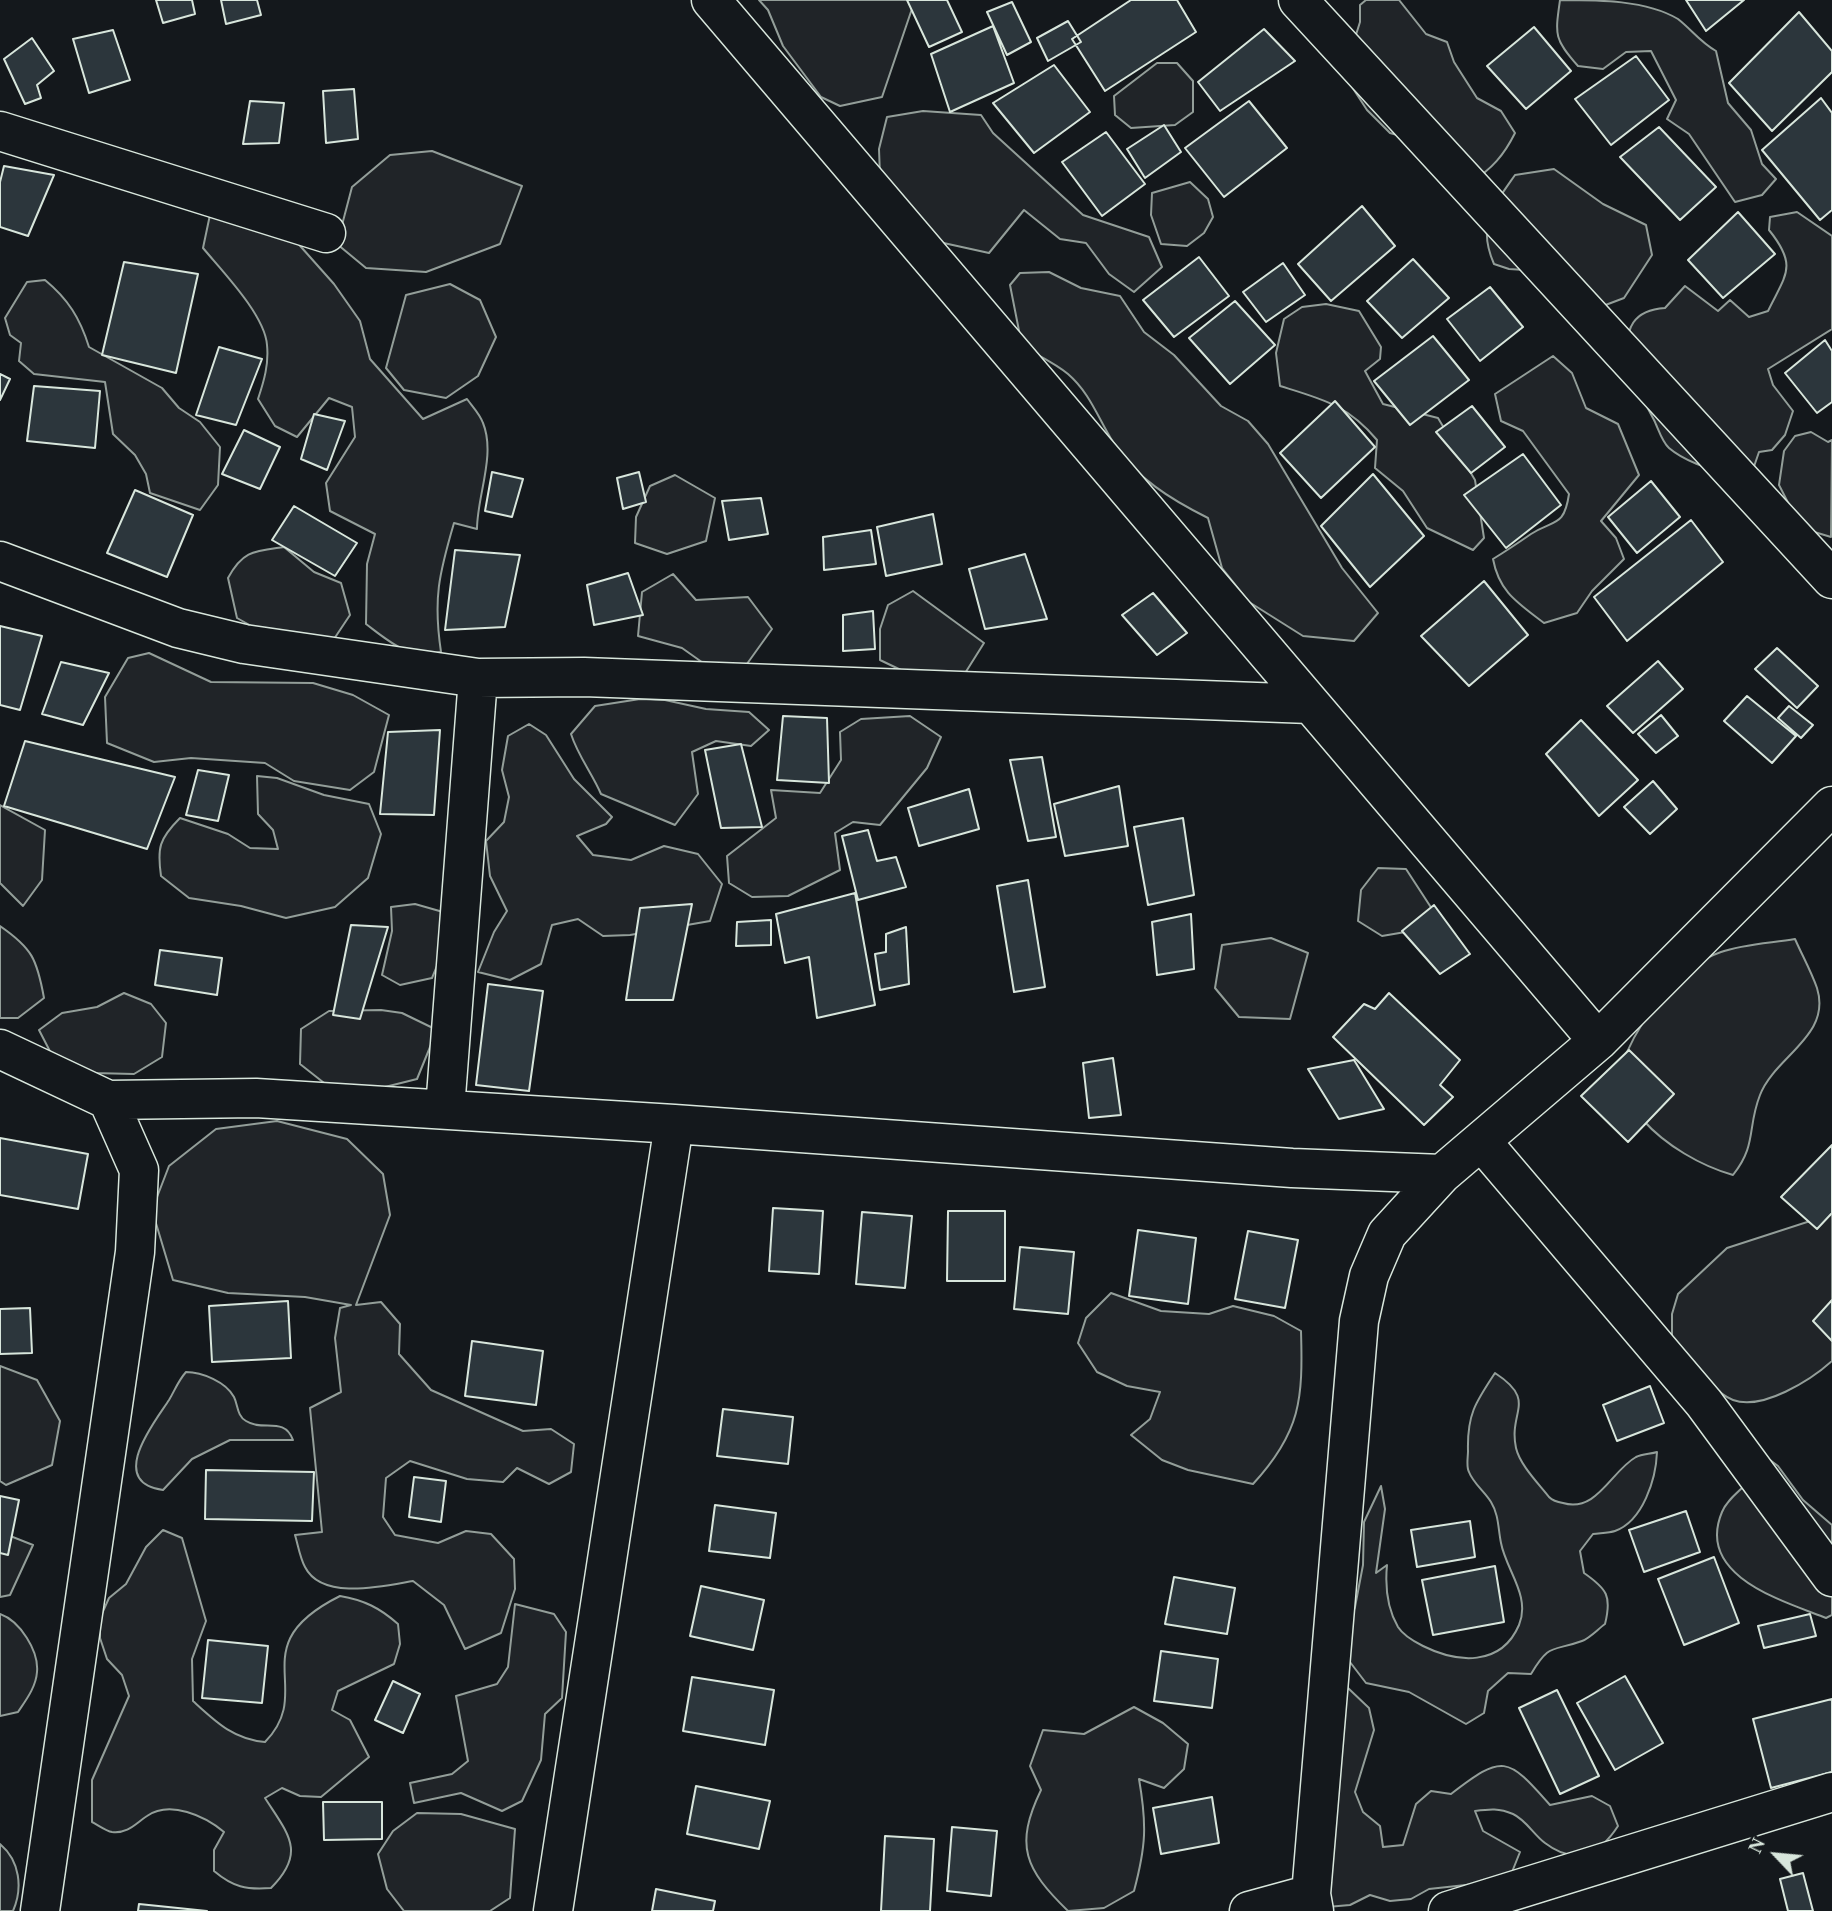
<!DOCTYPE html>
<style>
body{margin:0}
#map{position:relative;width:1832px;height:1911px;overflow:hidden;background:#14181c;font-family:Georgia,serif}
canvas{display:block}
.north{position:absolute;left:1741px;top:1820px;width:70px;height:70px;-webkit-text-stroke:5px #14181c;paint-order:stroke;rotate:296deg;font-size:19px;font-weight:700;line-height:28px;text-align:center;color:#d8e6dc}
.north::after{content:'';display:block;margin:auto;width:24px;height:32px;background:#d8e6dc;clip-path:polygon(50% 0,100% 100%,50% 72%,0 100%)}
</style>
<div id="map">
<canvas width="1832" height="1911"></canvas>
<div class="north">N</div>
</div>
<script>
const ctx = document.querySelector('canvas').getContext('2d');
ctx.lineJoin = 'round';
function fillPath(path, color) { ctx.fillStyle = color; ctx.fill(path, 'evenodd'); }
function trace(path, color, width, dash) { ctx.strokeStyle = color; ctx.lineWidth = width; ctx.lineCap = dash ? 'butt' : 'round'; ctx.setLineDash(dash || []); ctx.stroke(path); }
const green = new Path2D(`
 M759 0H915L882 97 840 106 821 97 783 46 768 10Z
 M1366 0H1399L1426 34 1447 42 1454 62 1477 98 1501 111 1515 133C1504 155 1492 169 1471 182L1415 140 1390 133 1367 110 1326 47 1354 41 1360 22V5Z
 M1560 0C1599 0 1646 0 1678 19 1692 30 1700 42 1716 51L1728 103 1751 130 1762 164 1776 179 1762 195 1735 202 1689 134 1667 119 1676 100 1651 51 1626 52 1603 69 1578 66C1554 39 1555 35 1560 0Z
 M1157 63H1177L1193 81V112L1175 125 1131 128 1115 115 1114 96Z
 M923 111 981 115 993 133 1083 215 1149 237 1162 267 1134 292 1109 274 1086 243 1060 239 1024 210 989 253 930 240 880 176 879 149 887 117Z
 M432 151 522 186 500 244 426 272 366 268 337 244 352 187 390 155Z
 M1554 169 1603 204 1646 225 1652 255 1624 298 1595 309 1557 272 1509 269 1494 264C1477 225 1492 208 1515 175Z
 M1190 182 1208 199 1213 217 1204 233 1187 246 1161 244 1151 215 1152 193Z
 M211 210 294 239 334 284 360 321 370 359 423 419 467 399C472 406 480 414 483 423 496 455 477 496 477 529L454 523C439 574 433 599 441 652 409 660 391 643 366 624L367 564 375 534 330 511 326 483 355 437 352 407 329 398 297 437 275 426 258 399C264 381 269 364 267 345 265 315 222 271 203 248Z
 M1797 212 1832 236V329L1768 369 1773 385 1793 411 1785 435 1772 450 1759 452 1749 481C1724 472 1690 466 1669 448 1662 442 1658 428 1654 420 1636 387 1600 312 1665 308L1685 286 1718 311 1730 300 1749 317 1768 311C1786 274 1798 266 1769 230L1770 217Z
 M1049 272 1081 288 1120 296 1144 332 1174 355 1221 406 1248 421 1268 444 1342 568 1378 613 1354 641 1303 636 1249 602 1222 568 1208 518C1170 499 1136 478 1113 442 1098 418 1090 393 1068 374 1055 363 1037 355 1022 346L1010 285 1020 273Z
 M45 280C68 299 80 318 89 347L162 388 179 408 200 422 220 447 218 485 200 510 150 493 146 474 135 455 113 434 105 382 34 374 19 361 21 343 10 335 5 318 27 282Z
 M450 284 480 300 496 337 478 376 446 398 404 390 386 368 406 295Z
 M1326 304 1359 311 1381 347 1380 359 1365 371 1383 404 1438 418 1475 480 1484 538 1473 550 1427 528 1403 491 1375 468 1377 440C1348 405 1322 399 1280 386L1276 353 1284 319 1302 307Z
 M1553 356 1572 373 1586 408 1618 424 1639 475 1601 521 1616 538 1624 559 1592 591 1577 613 1544 623C1518 603 1499 592 1493 559 1506 551 1518 543 1531 534 1554 519 1564 528 1569 494L1523 431 1501 421 1495 394Z
 M1811 432 1828 442 1832 440 1831 537 1801 528 1779 485 1784 451 1795 436Z
 M675 475 715 498 706 541 667 554 635 543 636 517 650 486Z
 M284 547 314 572 341 583 350 615 334 639 271 637 237 618 228 578C243 550 255 551 284 547Z
 M673 574 696 600 748 597 772 629 744 668 713 670 682 648 638 636 642 592Z
 M913 591 984 643 962 678 903 671 880 660V629L888 605Z
 M149 653 211 682 313 683 353 695 389 715 374 772 350 790 294 781 265 763 191 758 154 762 107 743 105 697 128 658Z
 M640 699 665 700 706 709 749 712 769 730 751 746 716 741 692 752 698 794 675 825 601 794C592 773 578 756 571 734L595 706Z
 M910 716 941 737 927 768 880 825 853 822 835 833 840 870 788 896 752 897 729 883 727 856 776 818 771 790 820 793 841 760 840 732 861 719Z
 M529 724 546 735 574 779 612 817 606 824 577 836 593 855 631 860 664 846 698 854 722 884 710 921 630 935 603 936 578 919 552 925 541 964 510 980 478 972 494 932 507 911 490 876 486 841 504 822 509 797 502 770 508 736Z
 M257 776 277 778 324 795 369 804 381 834 368 878 335 907 286 918 241 906 189 898 161 876C157 848 159 839 180 818L228 834 250 848 278 849 273 830 258 814Z
 M0 805 45 830 42 880 23 906 0 883Z
 M1378 868 1406 869 1434 912 1417 930 1382 936 1358 921 1361 890Z
 M415 904 443 912 442 954 432 978 400 985 382 975 392 931 391 907Z
 M0 926C32 948 37 959 44 998L18 1018H0Z
 M1271 938 1308 953 1290 1019 1239 1017 1215 988 1222 945Z
 M1795 939C1802 955 1811 971 1817 988 1832 1036 1775 1056 1760 1095 1747 1128 1757 1145 1733 1175 1701 1166 1665 1145 1643 1120 1632 1108 1625 1090 1617 1076 1634 1029 1671 969 1721 952 1743 944 1771 943 1795 939Z
 M124 993 151 1004 166 1023 162 1057 134 1074 93 1073 55 1061 39 1030 62 1013 97 1007Z
 M381 1010 402 1013 437 1030 417 1079 369 1091 333 1090 300 1064 301 1029 329 1011Z
 M277 1121 347 1139 383 1174 390 1215 356 1305 381 1302 400 1324 399 1354 431 1390 523 1431 551 1429 574 1444 571 1472 549 1484 517 1468 503 1482 467 1479 410 1461 386 1478 383 1517 395 1535 438 1543 466 1531 491 1534 514 1559 515 1589 501 1633 465 1649 444 1605 413 1581C384 1586 322 1601 305 1567 300 1558 298 1545 295 1535L322 1532 310 1408 341 1392 335 1338 340 1308 351 1305 305 1297 228 1293 173 1280 152 1210 169 1166 216 1129Z
 M1832 1214V1361C1811 1380 1762 1411 1733 1400 1713 1393 1687 1355 1672 1338V1314L1678 1294 1727 1248Z
 M1111 1293 1161 1311 1209 1314 1233 1306 1274 1316 1301 1331C1303 1399 1301 1432 1253 1484L1188 1470 1162 1460 1131 1435 1150 1419 1160 1392 1127 1386 1097 1372 1078 1343 1086 1318Z
 M0 1366 37 1380 60 1421 52 1465 6 1485 0 1481Z
 M186 1372C202 1372 226 1382 234 1397 238 1405 237 1416 246 1421 263 1432 284 1416 293 1440H230L192 1459 163 1490C105 1482 157 1419 169 1400 175 1390 178 1381 186 1372Z
 M1495 1373C1538 1401 1508 1411 1516 1448 1520 1465 1538 1483 1549 1497 1553 1501 1557 1502 1563 1503 1597 1513 1611 1471 1636 1457 1642 1454 1651 1454 1657 1452 1656 1479 1643 1521 1615 1531 1609 1533 1600 1533 1593 1534L1580 1551 1584 1573C1607 1589 1612 1596 1605 1624 1598 1629 1590 1638 1582 1641 1552 1652 1550 1642 1531 1674L1508 1673 1488 1691 1484 1713 1466 1724 1409 1692 1366 1683 1340 1649 1355 1607 1363 1565 1364 1522 1381 1486 1385 1509 1376 1573 1387 1565C1385 1586 1387 1608 1398 1627 1403 1635 1415 1642 1423 1646 1457 1663 1501 1667 1519 1625 1531 1596 1506 1570 1501 1543 1498 1529 1499 1515 1491 1502 1485 1492 1473 1483 1469 1472 1466 1467 1468 1457 1468 1451 1467 1415 1475 1403 1495 1373Z
 M1762 1454 1778 1466 1803 1500 1832 1525V1615L1826 1618C1783 1601 1695 1576 1722 1512 1728 1497 1745 1488 1754 1475 1757 1469 1759 1461 1762 1454Z
 M163 1530 182 1538 206 1621 192 1659 193 1701C216 1722 233 1739 265 1742 317 1689 240 1646 340 1596 364 1600 380 1608 398 1624L400 1644 394 1664 338 1691 332 1710 350 1720 369 1757 321 1797 300 1796 282 1788 265 1798C288 1834 307 1852 271 1888 246 1890 233 1887 214 1871V1850L224 1832C205 1816 170 1800 147 1816 136 1823 128 1834 112 1832 106 1831 98 1825 92 1822V1780L129 1696 122 1675 107 1659 100 1638V1618L109 1598 126 1584 146 1547Z
 M0 1532 33 1545 10 1595 0 1597Z
 M515 1604 554 1614 566 1632 562 1698 545 1714 541 1760 522 1801 502 1811 461 1793 414 1803 410 1783 452 1774 468 1761 456 1696 497 1684 508 1667Z
 M0 1614C20 1621 39 1651 37 1672 36 1687 26 1700 18 1712L0 1716Z
 M1348 1688 1369 1708 1374 1730 1355 1792 1363 1812 1380 1826 1383 1847 1403 1845 1416 1804 1431 1791 1451 1794C1503 1754 1507 1756 1550 1805L1592 1796 1610 1806 1618 1826C1600 1854 1575 1866 1545 1843 1534 1835 1526 1820 1513 1814 1499 1808 1490 1809 1475 1811L1483 1831 1520 1852 1512 1872 1493 1882 1429 1889 1411 1899 1390 1901 1370 1895 1350 1905 1327 1907 1333 1702Z
 M1134 1707 1163 1723 1188 1744 1184 1769 1164 1788 1139 1779C1147 1825 1146 1846 1134 1891L1104 1908 1068 1911C1025 1869 1014 1846 1041 1790L1030 1766 1043 1730 1084 1734Z
 M417 1813 461 1814 515 1829 510 1898 490 1911H404L387 1889 378 1854 393 1831Z
 M0 1844C20 1861 23 1888 13 1911H0Z`);
const building = new Path2D(`
 M156 0H192L195 14 163 23Z
 M221 0H257L261 15 226 24Z
 M907 0H947L962 32 929 47Z
 M1131 0H1177L1196 32 1105 91 1072 39Z
 M1686 0H1744L1706 31Z
 M1012 2 1031 42 1007 55 987 12Z
 M1799 12 1832 51V72L1772 131 1729 83Z
 M1068 21 1081 42 1048 61 1037 38Z
 M993 26 1014 83 950 112 931 54Z
 M1534 27 1571 71 1526 109 1487 66Z
 M1264 29 1295 61 1220 111 1198 82Z
 M113 30 130 80 89 93 73 39Z
 M32 38 54 71 37 85 41 98 25 104 4 59Z
 M1636 56 1669 100 1611 145 1575 99Z
 M1054 65 1090 112 1034 153 993 103Z
 M354 89 358 139 326 143 323 91Z
 M1821 98 1832 113V210L1820 220 1762 150Z
 M250 101 284 103 279 143 243 144Z
 M1249 101 1287 148 1224 197 1185 148Z
 M1164 125 1181 152 1145 178 1127 149Z
 M1659 127 1716 187 1680 220 1620 157Z
 M1106 132 1145 184 1102 216 1062 162Z
 M4 166 54 175 28 236 0 227V182Z
 M1362 206 1395 246 1331 301 1298 264Z
 M1738 212 1775 254 1723 298 1688 260Z
 M1199 257 1229 296 1174 337 1143 300Z
 M1413 259 1449 298 1402 338 1367 301Z
 M124 262 198 274 176 373 102 355Z
 M1283 263 1305 295 1266 322 1243 292Z
 M1490 287 1523 327 1480 361 1447 319Z
 M1235 301 1275 345 1230 384 1189 338Z
 M1433 336 1469 380 1410 425 1374 381Z
 M1825 340 1832 351V402L1817 413 1785 373Z
 M219 347 262 359 236 425 196 415Z
 M0 374 10 379 0 400Z
 M34 386 100 391 95 448 27 441Z
 M1335 401 1375 447 1321 498 1280 453Z
 M1472 406 1505 447 1471 473 1436 432Z
 M314 414 345 421 327 470 301 459Z
 M244 430 280 447 260 489 222 474Z
 M1523 454 1561 505 1506 548 1464 495Z
 M492 472 523 479 512 517 485 511Z
 M639 472 646 502 623 509 617 478Z
 M1373 474 1424 536 1370 587 1321 526Z
 M1651 481 1680 517 1637 553 1608 517Z
 M135 490 193 515 167 577 107 553Z
 M761 498 768 534 729 540 722 501Z
 M294 506 357 543 335 576 272 540Z
 M933 514 942 564 886 576 877 527Z
 M1691 520 1723 562 1627 641 1594 597Z
 M871 530 876 564 824 570 823 537Z
 M455 550 520 555 505 627 445 630Z
 M1025 554 1047 619 985 629 969 569Z
 M628 573 643 615 594 625 587 585Z
 M1484 581 1528 635 1469 686 1421 636Z
 M1153 593 1187 633 1157 655 1122 615Z
 M873 611 875 649 843 651V615Z
 M0 626 42 636 20 710 0 705Z
 M1777 648 1818 686 1797 708 1755 669Z
 M1658 661 1683 689 1633 733 1607 706Z
 M61 662 109 673 83 725 42 714Z
 M1747 696 1796 736 1772 763 1724 721Z
 M1789 706 1813 725 1801 738 1778 718Z
 M1661 715 1678 736 1656 753 1638 734Z
 M783 716 827 718 829 783 777 780Z
 M1581 720 1638 780 1599 816 1546 754Z
 M440 730 434 815 380 814 388 732Z
 M25 741 175 777 147 849 4 806Z
 M741 744 762 827 721 828 705 750Z
 M1042 757 1056 837 1028 841 1010 760Z
 M198 770 229 775 218 821 186 815Z
 M1653 781 1677 809 1650 834 1624 807Z
 M1119 786 1128 846 1065 856 1054 804Z
 M969 789 979 829 919 846 908 808Z
 M1183 818 1194 895 1148 905 1134 827Z
 M868 830 877 861 896 857 906 887 858 900 842 836Z
 M1028 880 1045 987 1014 992 997 886Z
 M855 893 875 1005 817 1018 809 957 785 963 776 914Z
 M692 904 673 1000H626L640 908Z
 M1434 905 1470 954 1440 974 1402 931Z
 M1191 914 1194 969 1157 975 1152 922Z
 M771 920V945L736 946 737 922Z
 M351 925 388 927 360 1019 333 1015Z
 M906 927 909 984 880 990 875 954 886 952V934Z
 M160 950 222 958 217 995 155 985Z
 M488 984 543 991 529 1091 476 1085Z
 M1389 993 1460 1060 1440 1085 1453 1097 1424 1125 1333 1037 1364 1004 1375 1009Z
 M1629 1050 1674 1094 1628 1142 1581 1096Z
 M1113 1058 1121 1115 1089 1118 1083 1063Z
 M1354 1060 1384 1109 1339 1119 1308 1069Z
 M0 1138 88 1154 78 1209 0 1195Z
 M1832 1145V1213L1817 1229 1781 1197Z
 M773 1208 823 1211 819 1274 769 1271Z
 M948 1211H1005V1281H947Z
 M862 1212 912 1216 905 1288 856 1284Z
 M1138 1230 1196 1238 1188 1304 1129 1296Z
 M1248 1231 1298 1240 1285 1308 1235 1299Z
 M1020 1247 1074 1252 1068 1314 1014 1309Z
 M1832 1300V1341L1813 1321Z
 M288 1301 291 1358 212 1362 209 1306Z
 M30 1308 32 1353 0 1354V1309Z
 M472 1341 543 1351 536 1405 465 1396Z
 M1650 1386 1664 1423 1617 1441 1603 1405Z
 M723 1409 793 1417 788 1464 717 1456Z
 M206 1470 314 1472 312 1521 205 1519Z
 M414 1477 446 1481 441 1522 409 1517Z
 M0 1496 19 1500 8 1555 0 1553Z
 M715 1505 776 1513 770 1558 709 1551Z
 M1686 1511 1700 1552 1644 1572 1629 1530Z
 M1470 1521 1475 1557 1417 1567 1411 1530Z
 M1714 1557 1739 1623 1684 1645 1658 1579Z
 M1495 1566 1504 1622 1433 1635 1422 1580Z
 M1174 1577 1235 1588 1227 1634 1165 1624Z
 M701 1586 764 1600 753 1650 690 1636Z
 M1810 1614 1816 1636 1764 1648 1758 1626Z
 M208 1640 268 1646 262 1703 202 1698Z
 M1161 1651 1218 1659 1212 1708 1154 1701Z
 M1625 1676 1663 1743 1615 1770 1577 1703Z
 M692 1677 774 1690 765 1745 683 1731Z
 M393 1681 420 1694 403 1733 375 1720Z
 M1557 1690 1599 1776 1560 1794 1519 1708Z
 M1832 1699V1772L1771 1788 1753 1719Z
 M696 1786 770 1801 759 1849 687 1834Z
 M1212 1797 1219 1843 1161 1854 1153 1808Z
 M323 1802H382V1839L324 1840Z
 M952 1827 997 1831 991 1896 947 1891Z
 M885 1836 934 1839 930 1911H881Z
 M1803 1873 1813 1911H1788L1780 1879Z
 M656 1889 715 1901 713 1911H652Z
 M139 1904 207 1911H138Z`);
const street = new Path2D(`
 M711 0 1598 1041
 M1298 0 1832 579
 M0 131 326 233
 M0 561 178 628 244 644 478 678 584 677 1310 704
 M0 1049 108 1100 139 1170 135 1252 40 1911
 M108 1100 256 1098 674 1124
 M445 1109 478 678
 M1482 1142 1704 1403 1832 1577
 M553 1911 674 1124 1292 1168 1442 1174
 M1249 1911 1311 1894
 M1314 1911 1311 1894 1359 1321 1369 1276 1387 1234 1442 1174 1598 1041 1832 806
 M1448 1911 1832 1792`);
fillPath(green, '#202428');
trace(green, '#939e99', 2);
fillPath(building, '#2c363c');
trace(building, '#d8e6dc', 2);
trace(street, '#d8e6dc', 41);
trace(street, '#14181c', 38);
</script>
